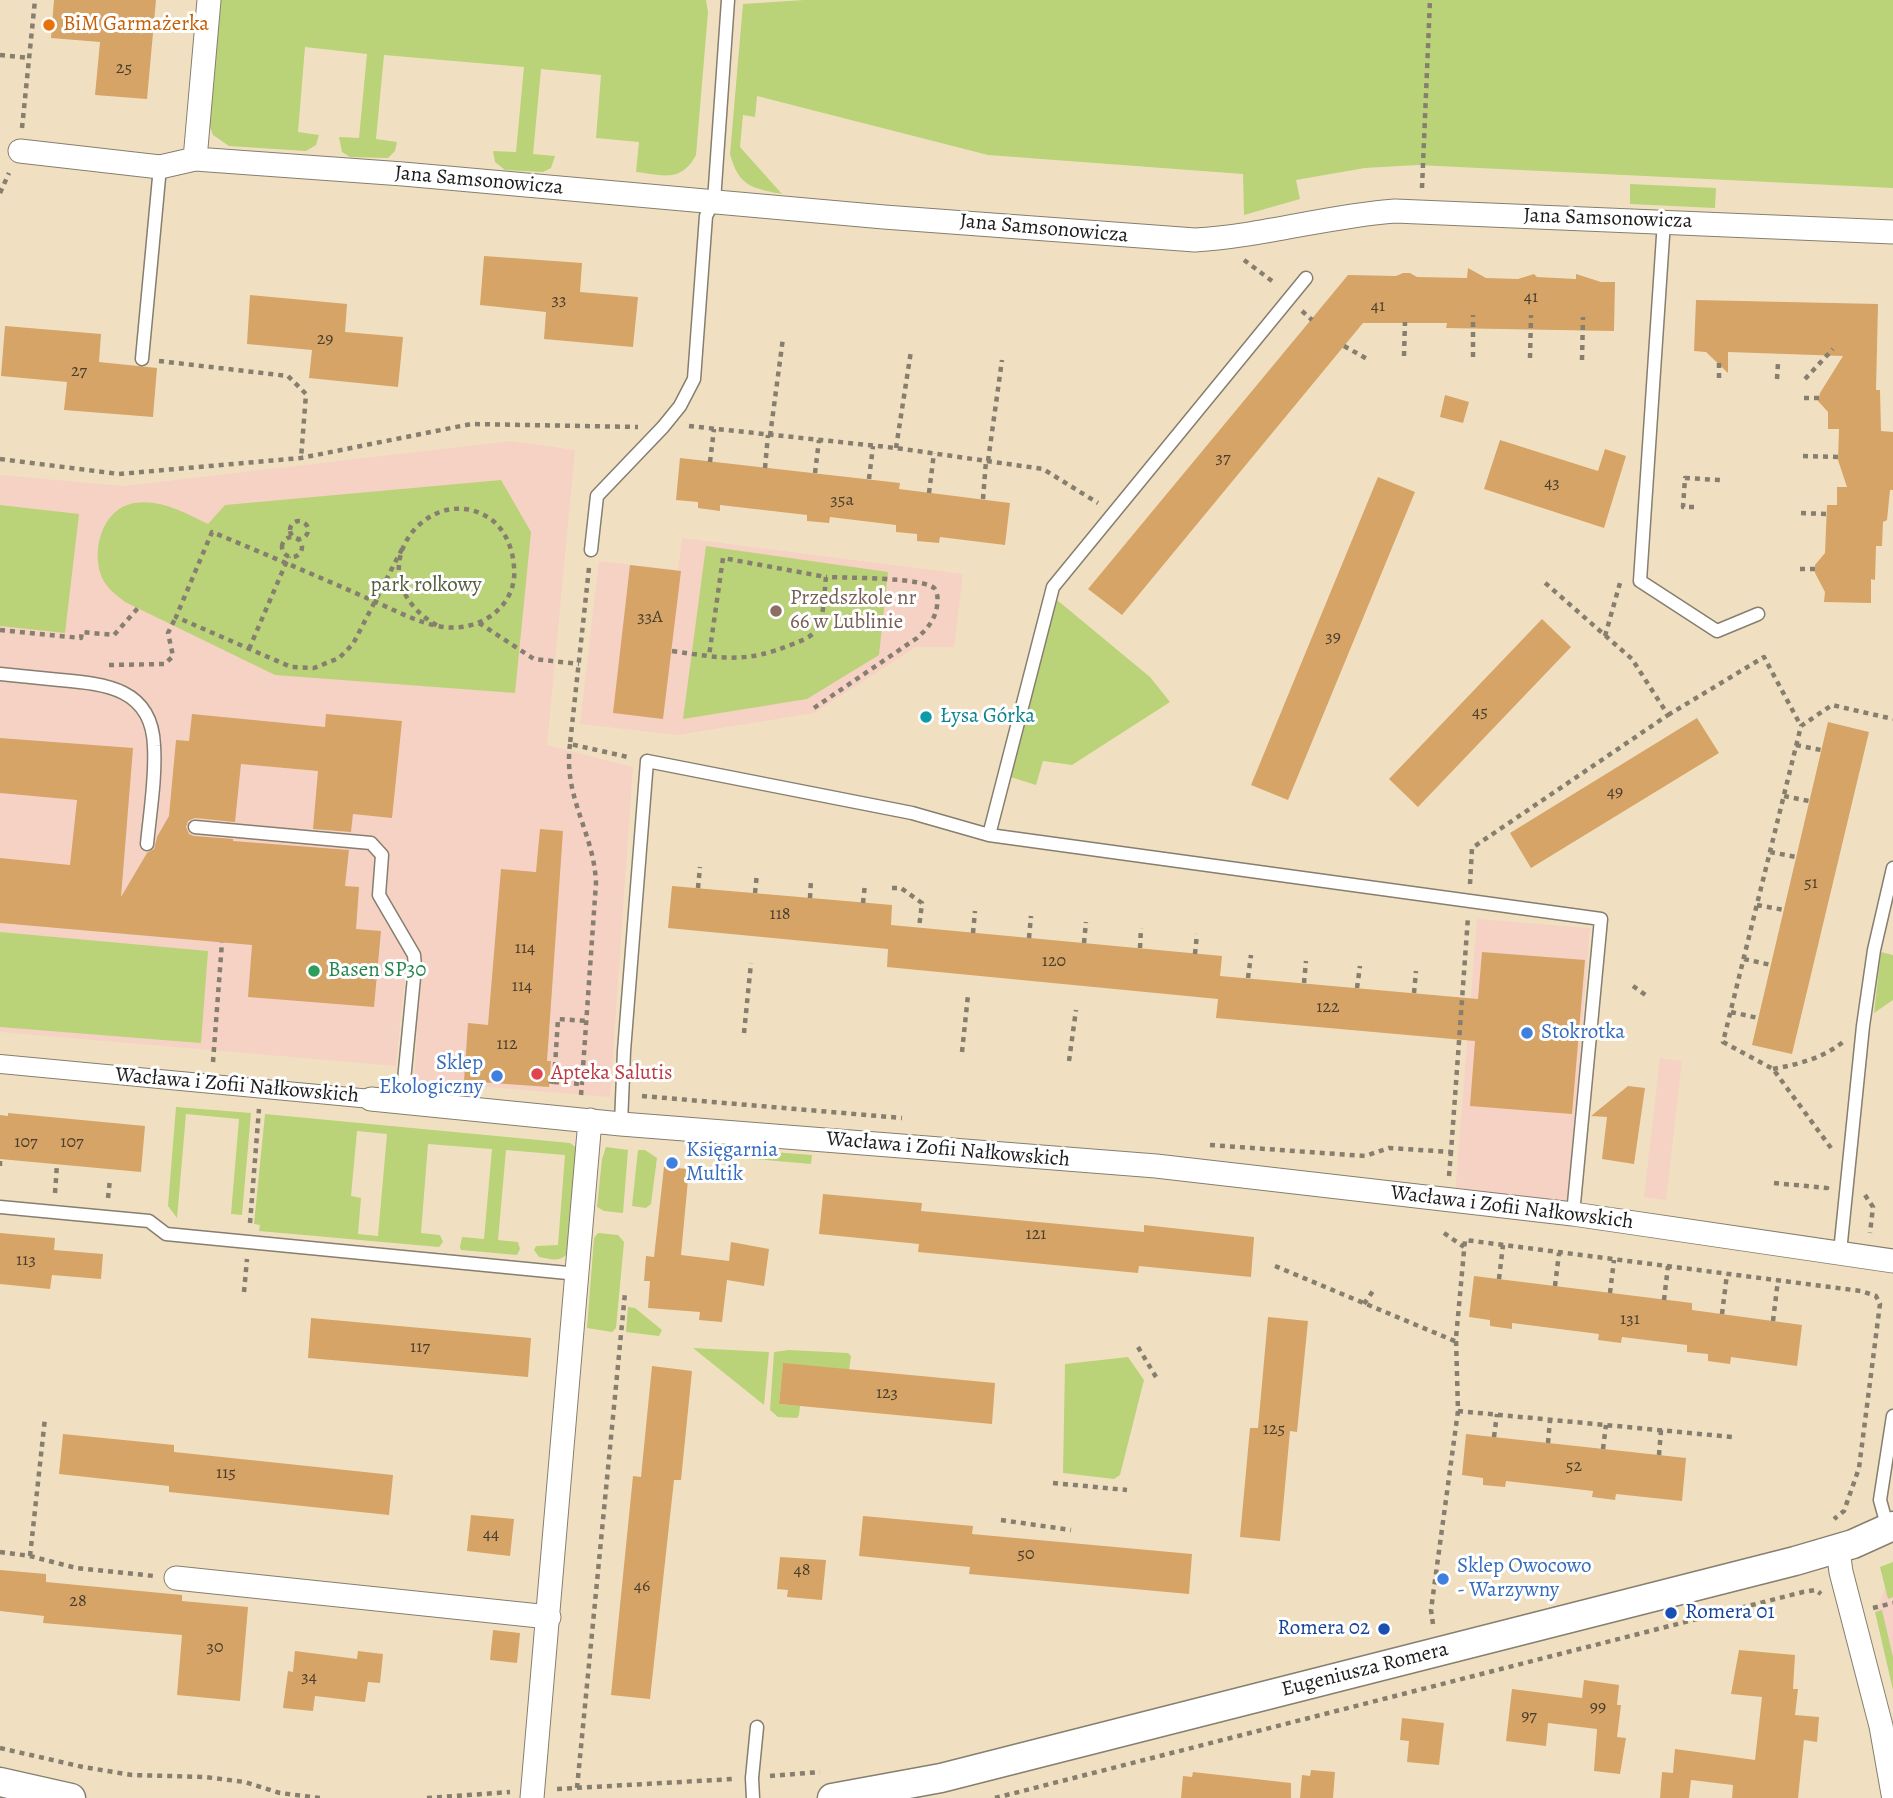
<!DOCTYPE html>
<meta charset="utf-8">
<style>
body{margin:0}
canvas{display:block;background:#f0e0c1}
</style>
<canvas width="1893" height="1798"></canvas>
<script>
const ctx = document.querySelector('canvas').getContext('2d');
ctx.lineJoin = 'round';
function fillPath(path, color) { ctx.fillStyle = color; ctx.fill(path, 'evenodd'); }
function trace(path, color, width, dash) { ctx.strokeStyle = color; ctx.lineWidth = width; ctx.lineCap = dash ? 'butt' : 'round'; ctx.setLineDash(dash || []); ctx.stroke(path); }
function label(font, color, halo, rows, align = 'center') {
  ctx.font = font + ' Alegreya,serif'; ctx.lineWidth = 6; ctx.setLineDash([]); ctx.textBaseline = 'middle'; ctx.strokeStyle = halo; ctx.fillStyle = color; for (const [text, x, y, turn = 0] of rows) {
    ctx.save(); ctx.translate(x, y); ctx.rotate((+turn || 0) * Math.PI / 180); ctx.textAlign = isNaN(turn) ? turn : align; if (halo) ctx.strokeText(text, 0, 0); ctx.fillText(text, 0, 0); ctx.restore();
  }
}
const built = new Path2D(`
 M511 441 575 450 547 745 633 767 610 1097 414 1081 421 967H406L396 1066 0 1032V475L124 486Z
 M682 538 963 574 954 647H916L814 713 678 735 580 724 599 561 678 570Z
 M1477 919 1590 928 1568 1203 1455 1194Z
 M1660 1058 1682 1061 1666 1200 1644 1197Z
 M1893 1574V1683L1877 1612 1889 1575Z`);
const green = new Path2D(`
 M219 0H706L708 12 696 155C681 183 663 175 636 172L639 142 596 138 601 75 541 69 533 154 555 156 551 168 543 172 505 170 495 162 493 151 516 152 524 67 384 55 376 139 397 142 395 151 388 158 350 157 342 152 339 137 359 138 367 54 305 47 298 132 319 135 316 145 306 151 229 146 213 135 207 119Z
 M804 0H1893V188L1417 165 1365 168 1296 180 1300 199 1244 215 1243 174 988 155 757 96 755 117 743 115 740 147 782 194C752 188 739 187 730 154L743 4Z
 M1630 184 1716 188 1715 208 1630 204Z
 M501 480 531 532 515 693 275 675 125 602C118 596 110 591 105 583 89 557 100 508 135 503 161 499 185 513 208 524L225 505Z
 M0 505 79 514 65 633 0 626Z
 M706 546 888 572 879 655 807 699 683 719Z
 M1051 595 1150 677 1170 702 1072 765 1043 761 1036 785 1004 775Z
 M0 932 208 951 201 1043 0 1027Z
 M1881 952 1893 955V1000L1874 1013Z
 M176 1107 251 1113 242 1215 231 1214 239 1119 186 1114 177 1218 168 1206Z
 M265 1114 570 1143 578 1149 568 1252C562 1263 550 1259 539 1257L534 1250 536 1246 558 1245 565 1155 506 1150 498 1240 518 1242 520 1249 517 1255 461 1250 460 1247 462 1237 484 1239 492 1149 428 1144 421 1233 440 1235 443 1242 439 1247 259 1231 260 1225 254 1224ZM357 1131 387 1134 378 1236 358 1234 361 1198 351 1196Z
 M606 1147 628 1150 623 1213 604 1211 597 1207 602 1159Z
 M719 1148 812 1155 811 1164 719 1156Z
 M638 1150H645L657 1158 651 1204 646 1208 632 1206Z
 M598 1233 618 1235 624 1242 616 1328 612 1332 587 1328 594 1238Z
 M628 1307 635 1308 662 1330 659 1336 626 1332Z
 M693 1348 769 1352 764 1405Z
 M789 1350 848 1353 851 1356 849 1370 783 1364 779 1404 800 1406 799 1415 797 1418 778 1417 770 1410 774 1352Z
 M1128 1357 1144 1380 1120 1475 1114 1479 1063 1473 1065 1364Z
 M1893 1562V1597L1888 1599 1880 1567Z
 M1882 1610 1893 1657V1690L1875 1612Z`);
const building = new Path2D(`
 M54 0H156L147 99 95 95 100 42 51 38Z
 M484 256 582 263 580 292 638 297 633 347 544 339 546 312 480 305Z
 M1468 268 1486 278 1518 279 1534 274 1537 277 1576 279V274L1601 282H1615L1614 331 1446 328 1447 323H1363L1122 615 1088 589 1348 275 1396 276 1403 273H1410L1417 277 1467 278Z
 M250 295 347 304 345 332 403 337 398 387 309 378 312 350 247 344Z
 M1696 300 1878 304 1876 390H1880L1881 431 1893 432V490H1890L1887 520 1883 522 1882 546H1876L1875 580 1871 579V603L1824 602 1825 592 1815 573V565L1825 553 1827 505H1837V487H1847L1838 460 1839 429H1828V412L1818 401 1820 393 1843 356 1728 352V373L1706 352 1694 351Z
 M5 326 101 334 99 362 157 368 153 417 64 410 67 382 1 376Z
 M1445 395 1469 402 1463 423 1440 417Z
 M1500 440 1598 471 1605 449 1626 456 1604 528 1484 489Z
 M680 458 900 483 899 489 1010 503 1005 545 940 537 939 543 917 541V534L896 532V525L830 517 829 523 807 521V515L720 505V511L698 508V502L676 500Z
 M1378 477 1415 492 1288 800 1251 785Z
 M630 565 681 571 663 719 613 713Z
 M1542 619 1571 647 1418 807 1389 779Z
 M192 714 325 727 326 714 402 721 392 818 353 814 351 832 313 829 318 771 241 764 235 822 195 818 188 821 186 827 189 834 194 836 233 839V841L349 850 345 886 359 887 356 929 381 931 374 1007 248 997 252 945 0 923V858L70 865 77 800 0 793V738L133 748 121 897 147 853 154 849 157 837 169 816 176 740 189 741Z
 M1697 718 1719 753 1531 868 1510 833Z
 M1828 722 1869 732 1792 1054 1752 1045Z
 M540 829 563 831 547 1061H551L549 1087 464 1081 468 1023 488 1025 501 869 536 872Z
 M672 886 892 905 891 925 1222 956 1220 976 1478 999 1482 952 1585 960 1572 1114 1470 1106 1475 1041 1216 1018 1218 999 887 967 888 949 668 928Z
 M1628 1086 1645 1088 1634 1164 1602 1159 1607 1117 1591 1116Z
 M8 1113 145 1126 141 1172 0 1159V1115L8 1116Z
 M664 1167 689 1169 681 1255 729 1261 731 1242 769 1249 764 1286 727 1280 722 1322 699 1320 700 1312 648 1308 650 1281H644L646 1256 654 1257Z
 M823 1194 922 1203 921 1211 1144 1232V1225L1254 1237 1251 1277 1139 1266 1138 1273 918 1252 919 1244 819 1234Z
 M0 1233 55 1238 54 1250 103 1254 101 1279 52 1275 50 1289 0 1284Z
 M1474 1276 1692 1303V1310L1802 1325 1797 1366 1731 1357 1730 1364 1708 1361V1354L1687 1352V1345L1622 1337 1621 1343 1598 1340 1599 1334 1512 1323V1329L1490 1326V1320L1469 1317Z
 M1268 1317 1308 1321 1297 1432 1290 1431 1280 1541 1240 1537 1250 1428H1258Z
 M311 1318 531 1338 528 1377 308 1358Z
 M783 1363 995 1383 992 1424 779 1404Z
 M652 1366 692 1371 681 1480H674L650 1699 611 1695 633 1476 641 1477Z
 M63 1434 174 1445V1452L393 1475 389 1515 169 1492V1486L59 1474Z
 M1466 1434 1686 1458 1682 1501 1616 1494 1615 1500 1592 1497 1593 1491 1506 1481 1505 1487 1483 1485V1478L1462 1475Z
 M471 1515 514 1519 510 1556 467 1551Z
 M863 1516 973 1526 972 1534 1192 1554 1189 1594 969 1574 970 1567 859 1556Z
 M780 1557 826 1560 822 1600 787 1597 788 1590 777 1589Z
 M0 1570 46 1574V1582L182 1595V1601L248 1607 240 1701 177 1695 182 1635 43 1623 44 1616 0 1611Z
 M493 1630 520 1633 517 1663 490 1660Z
 M1739 1650 1795 1655 1793 1689H1798L1795 1715 1819 1717 1817 1742 1804 1740 1798 1798H1732L1733 1785 1691 1780 1689 1798H1660L1662 1772 1673 1773 1675 1749 1755 1760 1762 1697 1731 1694Z
 M295 1651 357 1659 358 1651 383 1654 380 1683 368 1682 365 1702 315 1696 313 1711 283 1708 288 1671 293 1672Z
 M1584 1680 1619 1685 1617 1705H1621L1617 1737 1626 1738 1620 1774 1594 1771 1597 1729 1548 1723 1546 1746 1506 1741 1512 1689 1582 1698Z
 M1402 1718 1444 1723 1439 1765 1407 1762 1409 1741 1400 1740Z
 M1311 1770 1335 1772 1333 1798H1300L1302 1775 1310 1776Z
 M1193 1772 1291 1783V1798H1181L1183 1776 1192 1777Z`);
const path = new Path2D(`
 M0 55 29 58
 M22 128 35 0
 M1422 188 1430 0
 M0 193 9 173
 M1244 260 1276 284
 M1302 311 1312 320
 M1344 346 1369 360
 M1404 356 1405 322
 M1473 357V315
 M1530 358 1531 315
 M1582 360 1583 317
 M159 361 288 376 306 394 301 458
 M1719 378V362
 M1777 379 1778 363
 M1805 379 1833 349
 M1804 398H1819
 M689 426 896 448 1043 469 1098 503
 M770 436 783 338
 M896 448 911 351
 M1803 456 1838 457
 M0 459 119 474 301 458 471 424 638 427
 M988 461 1002 360
 M710 462 714 429
 M765 468 768 435
 M815 473 819 440
 M869 479 873 446
 M929 493 934 453
 M983 499 986 461
 M1694 507H1683L1685 478 1720 480
 M1801 513 1827 514
 M290 530a9 9 0 1 1 18 0a9 9 0 1 1-18 0Z
 M282 547a10 10 0 1 1 20 0a10 10 0 1 1-20 0Z
 M402 549 353 644 339 658 314 668 291 667 176 617 212 532C265 554 317 576 369 599 393 609 419 624 444 627 480 632 518 606 514 567 513 550 506 531 492 520 431 475 349 575 438 626
 M589 568 570 744 628 757
 M1800 569H1815
 M479 623 534 659 579 664
 M0 630 81 638 82 632 114 635 138 608
 M1605 636 1620 583
 M249 649 289 556
 M672 651C722 658 745 664 793 644 801 641 812 637 816 630 825 616 824 593 826 577L723 558 709 656
 M109 665 165 664 173 656 168 633 176 617
 M814 708 917 638C927 629 935 620 937 606 938 601 938 594 935 589 926 577 844 578 826 577
 M1668 715 1764 657 1801 726
 M570 744C563 798 594 832 596 883L581 1096
 M1796 745 1821 750
 M1784 796 1809 801
 M1770 852 1796 857
 M1470 884 1472 848 1668 715 1632 659 1543 581
 M698 888 700 867
 M892 888H901L922 903 919 928
 M755 893 757 873
 M810 898 811 879
 M863 903 865 884
 M1757 905 1784 910
 M973 933 975 911
 M1029 938 1031 916
 M1084 943 1086 922
 M1140 948 1141 928
 M1195 954 1197 934
 M1744 959 1771 965
 M1248 978 1251 955
 M1304 983 1306 961
 M1633 986 1647 996
 M1357 988 1360 966
 M1414 993 1416 971
 M1731 1012 1758 1018
 M744 1033 751 963
 M962 1052 968 995
 M1069 1061 1076 1010
 M213 1062 222 942
 M1773 1069C1799 1064 1823 1058 1843 1042
 M549 1081 554 1082 558 1019 587 1021
 M554 1082 582 1084
 M642 1096 902 1118
 M1210 1145 1365 1156 1389 1148 1451 1152 1468 917
 M1831 1148 1773 1069 1723 1042 1801 726 1832 705 1893 719
 M0 1166V1159
 M1449 1176 1451 1152
 M1774 1183 1827 1188V1186
 M55 1193 57 1164
 M1865 1195 1873 1207 1870 1233
 M108 1198 110 1179
 M250 1223 259 1109
 M1444 1233 1464 1247
 M1275 1266 1457 1342
 M1499 1279 1503 1245
 M1555 1286 1559 1253
 M244 1292 247 1259
 M1610 1293 1614 1260
 M1664 1300 1668 1266
 M1364 1304 1375 1288
 M1722 1314 1727 1274
 M1773 1321 1778 1280
 M1138 1347 1156 1377
 M1458 1411 1732 1437
 M1494 1437 1497 1414
 M1548 1443 1550 1420
 M1603 1449 1606 1425
 M1659 1455 1661 1430
 M1053 1483 1127 1490
 M1001 1520 1071 1530
 M0 1552 30 1556 76 1568 154 1576
 M30 1556 45 1418
 M1873 1608 1893 1603
 M1433 1624 1431 1610 1458 1411 1456 1338 1465 1240 1861 1291 1876 1296 1880 1304 1859 1468 1844 1511 1834 1519
 M0 1748 83 1767 132 1775 205 1777 245 1782 280 1793 320 1798
 M770 1776 820 1772
 M577 1788 625 1293
 M557 1789 733 1779
 M427 1798 510 1792
 M995 1798 1803 1592 1816 1590 1821 1594`);
const service = new Path2D(`
 M1664 221 1640 581 1717 631 1758 614
 M142 359 160 167
 M591 550 597 496 663 427 680 406 694 379 706 216 714 201 728 0
 M0 674C20 676 40 678 60 680 105 684 152 688 154 746 156 778 150 812 147 844
 M195 827 371 843 382 855 379 895 414 955 415 967 402 1101
 M989 835 1053 587 1306 278
 M621 1124 624 1051 647 761 912 813 989 835 1601 919 1573 1214
 M0 1207 149 1221 166 1234 578 1274
 M1840 1252 1863 1026 1874 950 1893 868
 M1888 1529 1880 1500 1893 1416
 M753 1798 752 1778 757 1727`);
const pedestrian = new Path2D(`
 M0 1064 371 1099`);
const minor = new Path2D(`
 M20 151 160 167 195 159 403 174 884 217 1195 240C1263 236 1327 216 1395 211L1893 232
 M195 159 209 0
 M371 1099 621 1124 1156 1166 1573 1214 1893 1261
 M1838 1550 1841 1572 1881 1726 1893 1794
 M176 1578 549 1617
 M532 1798 590 1120`);
const tertiary = new Path2D(`
 M0 1782 71 1798
 M832 1798 941 1778 1795 1561 1853 1544 1893 1526`);
const markers = [
 [49,25,7,"#e8710a"],
 [776,611,7,"#8d6e63"],
 [926,717,7,"#0f9aa8"],
 [314,971,7,"#2e9e5b"],
 [1527,1033,7,"#3f7fe0"],
 [537,1074,7,"#e0444e"],
 [497,1076,7,"#3f7fe0"],
 [672,1163,7,"#3f7fe0"],
 [1443,1579,7,"#3f7fe0"],
 [1671,1613,7,"#1a4fb4"],
 [1384,1629,7,"#1a4fb4"]
];
const numberNames = [
 ["25",124,69],
 ["41",1531,298],
 ["33",559,301],
 ["41",1378,307],
 ["29",325,340],
 ["27",79,372],
 ["37",1223,459],
 ["43",1552,484],
 ["35a",842,501],
 ["33A",650,618],
 ["39",1333,638],
 ["45",1480,713],
 ["49",1615,793],
 ["51",1811,884],
 ["118",780,915],
 ["114",525,949],
 ["120",1054,962],
 ["114",522,987],
 ["122",1328,1008],
 ["112",507,1045],
 ["107",26,1143],
 ["107",72,1143],
 ["121",1036,1235],
 ["113",26,1261],
 ["131",1630,1320],
 ["117",420,1348],
 ["123",887,1394],
 ["125",1274,1430],
 ["52",1574,1467],
 ["115",226,1474],
 ["44",491,1535],
 ["50",1026,1555],
 ["48",802,1571],
 ["46",642,1587],
 ["28",78,1602],
 ["30",215,1648],
 ["34",309,1678],
 ["99",1598,1708],
 ["97",1529,1717]
];
const foodNames = [
 ["BiM Garmażerka",63,25]
];
const streetNames = [
 ["Jana Samsonowicza",479,181,5],
 ["Jana Samsonowicza",1608,219,2],
 ["Jana Samsonowicza",1044,229,5],
 ["Wacława i Zofii Nałkowskich",237,1086,5],
 ["Wacława i Zofii Nałkowskich",948,1150,5],
 ["Wacława i Zofii Nałkowskich",1512,1208,7],
 ["Eugeniusza Romera",1365,1670,-14]
];
const parkNames = [
 ["park rolkowy",426,586]
];
const educationNames = [
 ["Przedszkole nr",790,599],
 ["66 w Lublinie",790,623]
];
const cultureNames = [
 ["Łysa Górka",940,717]
];
const leisureNames = [
 ["Basen SP30",328,971]
];
const shopNames = [
 ["Stokrotka",1541,1033],
 ["Sklep",483,1064,"right"],
 ["Ekologiczny",483,1088,"right"],
 ["Księgarnia",686,1151],
 ["Multik",686,1175],
 ["Sklep Owocowo",1457,1567],
 ["- Warzywny",1457,1591]
];
const healthNames = [
 ["Apteka Salutis",551,1074]
];
const transitNames = [
 ["Romera 01",1685,1613],
 ["Romera 02",1370,1629,"right"]
];
fillPath(built, '#f6d2c5');
fillPath(green, '#bad378');
fillPath(building, '#d6a466');
trace(service, '#867e6e', 15);
trace(pedestrian, '#867e6e', 20);
trace(minor, '#867e6e', 25);
trace(tertiary, '#867e6e', 31);
trace(path, '#867e6e', 4.5, [5, 5]);
trace(service, '#fff', 12);
trace(pedestrian, '#fff', 18);
trace(minor, '#fff', 23);
trace(tertiary, '#fff', 28);
for (const [x, y, r, color] of markers) { const dot = new Path2D(); dot.arc(x, y, r, 0, 2 * Math.PI); ctx.fillStyle = color; ctx.fill(dot); trace(dot, '#fff', 2.5); }
label('18px', '#4a3e2e', null, numberNames);
label('21px', '#c56008', '#fff', foodNames, 'left');
label('21px', '#1c1c1c', '#fff', streetNames);
label('21px', '#535c3c', '#fff', parkNames);
label('21px', '#785e54', '#fff', educationNames, 'left');
label('21px', '#0d838f', '#fff', cultureNames, 'left');
label('21px', '#27864d', '#fff', leisureNames, 'left');
label('21px', '#366cbe', '#fff', shopNames, 'left');
label('21px', '#be3a42', '#fff', healthNames, 'left');
label('21px', '#164399', '#fff', transitNames, 'left');
</script>
